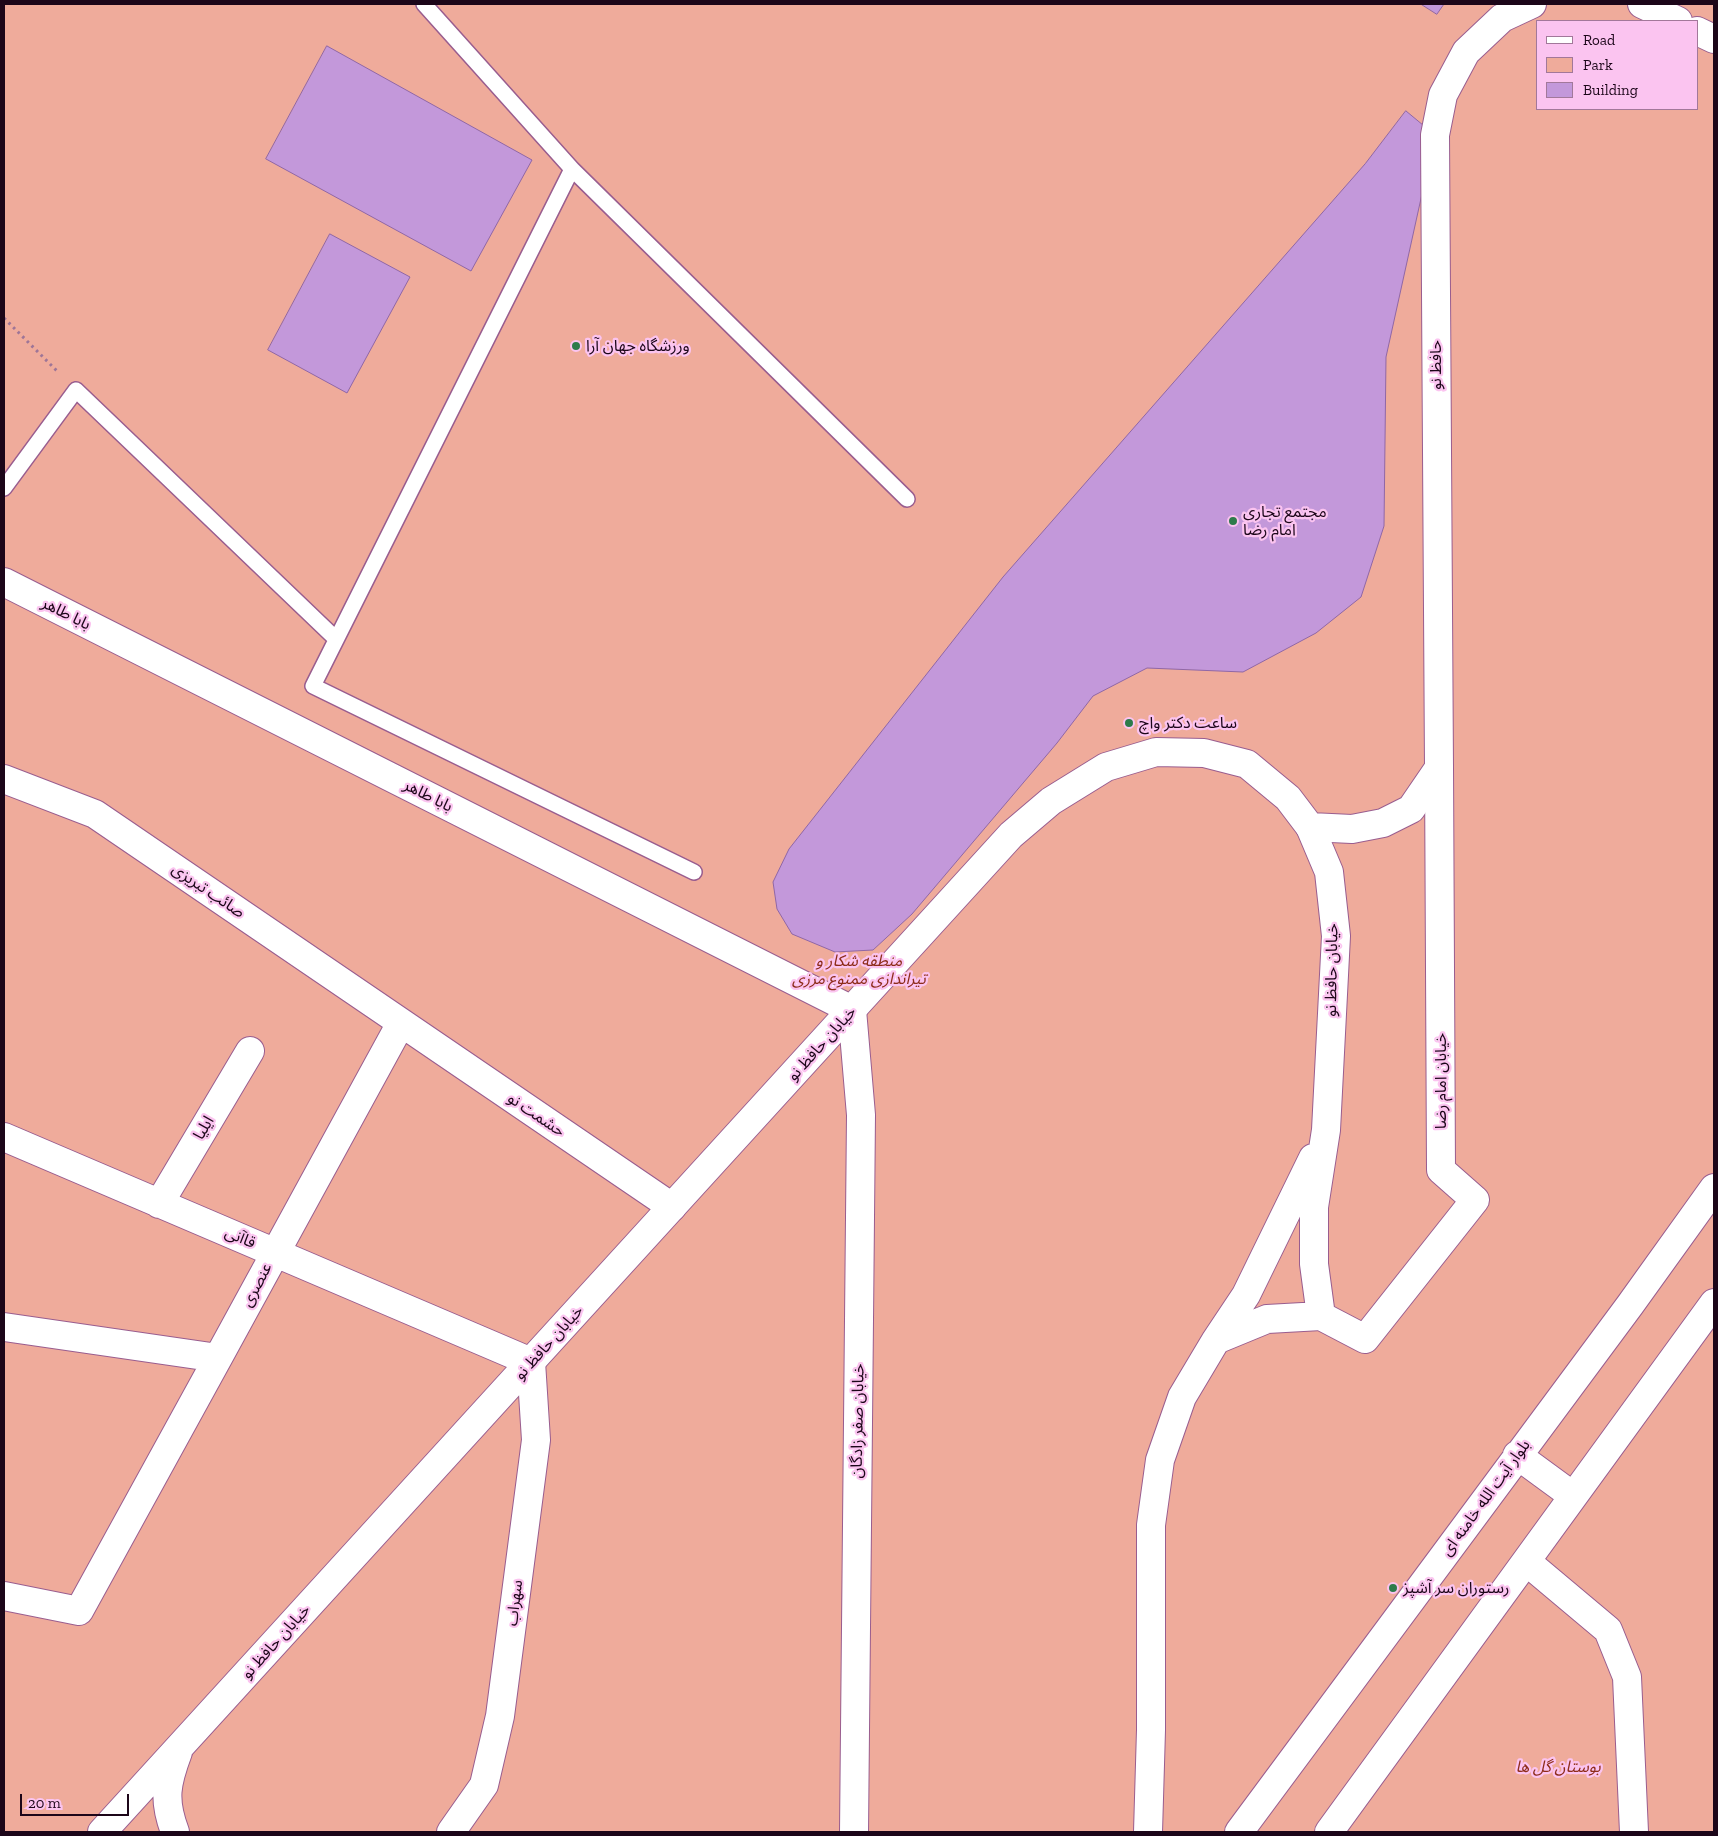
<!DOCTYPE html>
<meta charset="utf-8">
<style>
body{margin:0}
#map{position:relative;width:1718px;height:1836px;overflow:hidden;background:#fbc4f0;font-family:"Zilla Slab",serif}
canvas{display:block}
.frame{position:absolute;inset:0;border:5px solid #1c0619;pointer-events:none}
.legend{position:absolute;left:1536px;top:20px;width:162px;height:90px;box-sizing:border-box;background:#fbc4f0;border:1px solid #a2789a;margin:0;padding:6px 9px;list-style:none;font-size:15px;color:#1c0619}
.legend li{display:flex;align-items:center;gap:10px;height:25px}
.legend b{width:25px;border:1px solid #a2789a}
.scale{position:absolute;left:20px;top:1794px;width:109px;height:22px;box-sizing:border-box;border:2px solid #1c0619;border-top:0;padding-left:6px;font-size:15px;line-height:18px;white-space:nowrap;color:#1c0619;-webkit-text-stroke:4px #fbc4f0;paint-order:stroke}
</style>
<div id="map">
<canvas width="1718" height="1836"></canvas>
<div class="frame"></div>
<ul class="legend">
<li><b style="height:6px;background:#fff"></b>Road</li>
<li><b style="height:14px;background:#efab9b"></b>Park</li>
<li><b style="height:14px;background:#c398da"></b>Building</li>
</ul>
<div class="scale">20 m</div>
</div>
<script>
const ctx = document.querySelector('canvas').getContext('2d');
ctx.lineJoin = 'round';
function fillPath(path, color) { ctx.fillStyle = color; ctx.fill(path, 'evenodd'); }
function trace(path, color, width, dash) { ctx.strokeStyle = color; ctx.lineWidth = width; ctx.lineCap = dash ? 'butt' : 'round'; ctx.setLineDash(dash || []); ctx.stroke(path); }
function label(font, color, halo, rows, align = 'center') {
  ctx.font = font + ' "Zilla Slab","Noto Sans Arabic",serif'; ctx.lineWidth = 4.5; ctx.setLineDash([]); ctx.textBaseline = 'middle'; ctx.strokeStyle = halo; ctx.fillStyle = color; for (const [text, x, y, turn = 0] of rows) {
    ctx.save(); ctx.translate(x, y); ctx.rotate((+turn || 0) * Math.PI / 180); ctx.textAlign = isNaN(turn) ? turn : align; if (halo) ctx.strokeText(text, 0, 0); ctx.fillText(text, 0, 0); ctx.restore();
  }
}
const green = new Path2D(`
 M4 4H1714V1832H4ZM1537 21H1697V109H1537Z`);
const building = new Path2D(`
 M1421 4H1444L1437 14Z
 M327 46 532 160 471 271 266 159Z
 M1406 111 1435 135 1386 357 1384 526 1361 597 1316 633 1243 672 1147 668 1093 696 1057 743 912 914 873 950 835 952 792 934 777 909 773 882 789 849 1003 577 1365 164Z
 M330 234 410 277 347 393 268 350Z`);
const path = new Path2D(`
 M4 318 58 372`);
const lane = new Path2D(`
 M424 4 572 169 313 686 694 872
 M572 169 907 499
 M4 488 76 390 336 639`);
const street = new Path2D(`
 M4 779 95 814 672 1207
 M1310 827 1329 872 1336 936 1326 1130 1314 1207V1264L1321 1316
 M852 1010 861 1115 854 1832
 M4 1137 531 1362 536 1440 500 1716 484 1785 451 1832
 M159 1204 250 1051
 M4 1327 218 1358 401 1023
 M1216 1340 1246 1295 1313 1158
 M1527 1562 1608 1630 1627 1677 1634 1832
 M4 1596 79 1611 218 1358
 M1148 1832 1151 1730V1525L1160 1460 1182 1397 1216 1340 1267 1319 1321 1316 1365 1339 1475 1200 1441 1170 1439 768`);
const secondary = new Path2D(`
 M1642 4 1678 21
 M1697 31 1714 39
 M4 582 852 1010
 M102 1832 1011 835 1051 801 1106 767 1156 752 1204 753 1247 764 1288 798 1310 827 1352 829 1383 823 1411 809 1439 768 1435 135 1443 95 1466 52 1502 18 1532 4
 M175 1832C163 1800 166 1784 178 1752`);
const primary = new Path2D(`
 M1517 1455 1573 1496
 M1239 1832 1630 1305 1714 1188
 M1329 1832 1714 1303`);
const markers = [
 [576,346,5,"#2d7b4b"],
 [1233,521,5,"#2d7b4b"],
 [1129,723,5,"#2d7b4b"],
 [1393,1588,5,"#2d7b4b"]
];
const poiNames = [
 ["ورزشگاه جهان آرا",586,346],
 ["مجتمع تجاری",1243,512],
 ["امام رضا",1243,530],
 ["ساعت دکتر واچ",1139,723],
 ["رستوران سر آشپز",1403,1588]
];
const streetNames = [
 ["حافظ نو",1436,365,-90],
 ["بابا طاهر",66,614,27],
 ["بابا طاهر",428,796,27],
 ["صائب تبریزی",208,891,34],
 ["خیابان حافظ نو",1332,970,-89],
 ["خیابان حافظ نو",822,1044,-48],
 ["خیابان امام رضا",1441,1081,-90],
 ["حشمت نو",536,1115,34],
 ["ایلیا",204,1128,-59],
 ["قاآنی",240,1238,23],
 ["عنصری",257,1285,-62],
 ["خیابان حافظ نو",549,1343,-48],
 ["خیابان صفر زادگان",858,1421,-89],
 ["بلوار آیت الله خامنه ای",1486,1498,-54],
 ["سهراب",515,1603,-83],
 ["خیابان حافظ نو",276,1642,-48]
];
const parkNames = [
 ["منطقه شکار و",859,961],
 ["تیراندازی ممنوع مرزی",859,979],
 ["بوستان گل ها",1558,1767]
];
fillPath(green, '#efab9b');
fillPath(building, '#c398da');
trace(building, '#9067a6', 1);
trace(lane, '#995d8f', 18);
trace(street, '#995d8f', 30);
trace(secondary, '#995d8f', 30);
trace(primary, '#995d8f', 30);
trace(path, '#9e7597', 3, [2.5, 4]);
trace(lane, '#fff', 15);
trace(street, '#fff', 28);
trace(secondary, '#fff', 28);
trace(primary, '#fff', 28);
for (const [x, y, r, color] of markers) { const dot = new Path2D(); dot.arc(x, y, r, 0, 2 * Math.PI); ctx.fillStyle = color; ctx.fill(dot); trace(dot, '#fbc4f0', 2); }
label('16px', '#1c0619', '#fbc4f0', poiNames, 'left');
label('16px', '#1c0619', '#fbc4f0', streetNames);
label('italic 16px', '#8d2c19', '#fbc4f0', parkNames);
</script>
